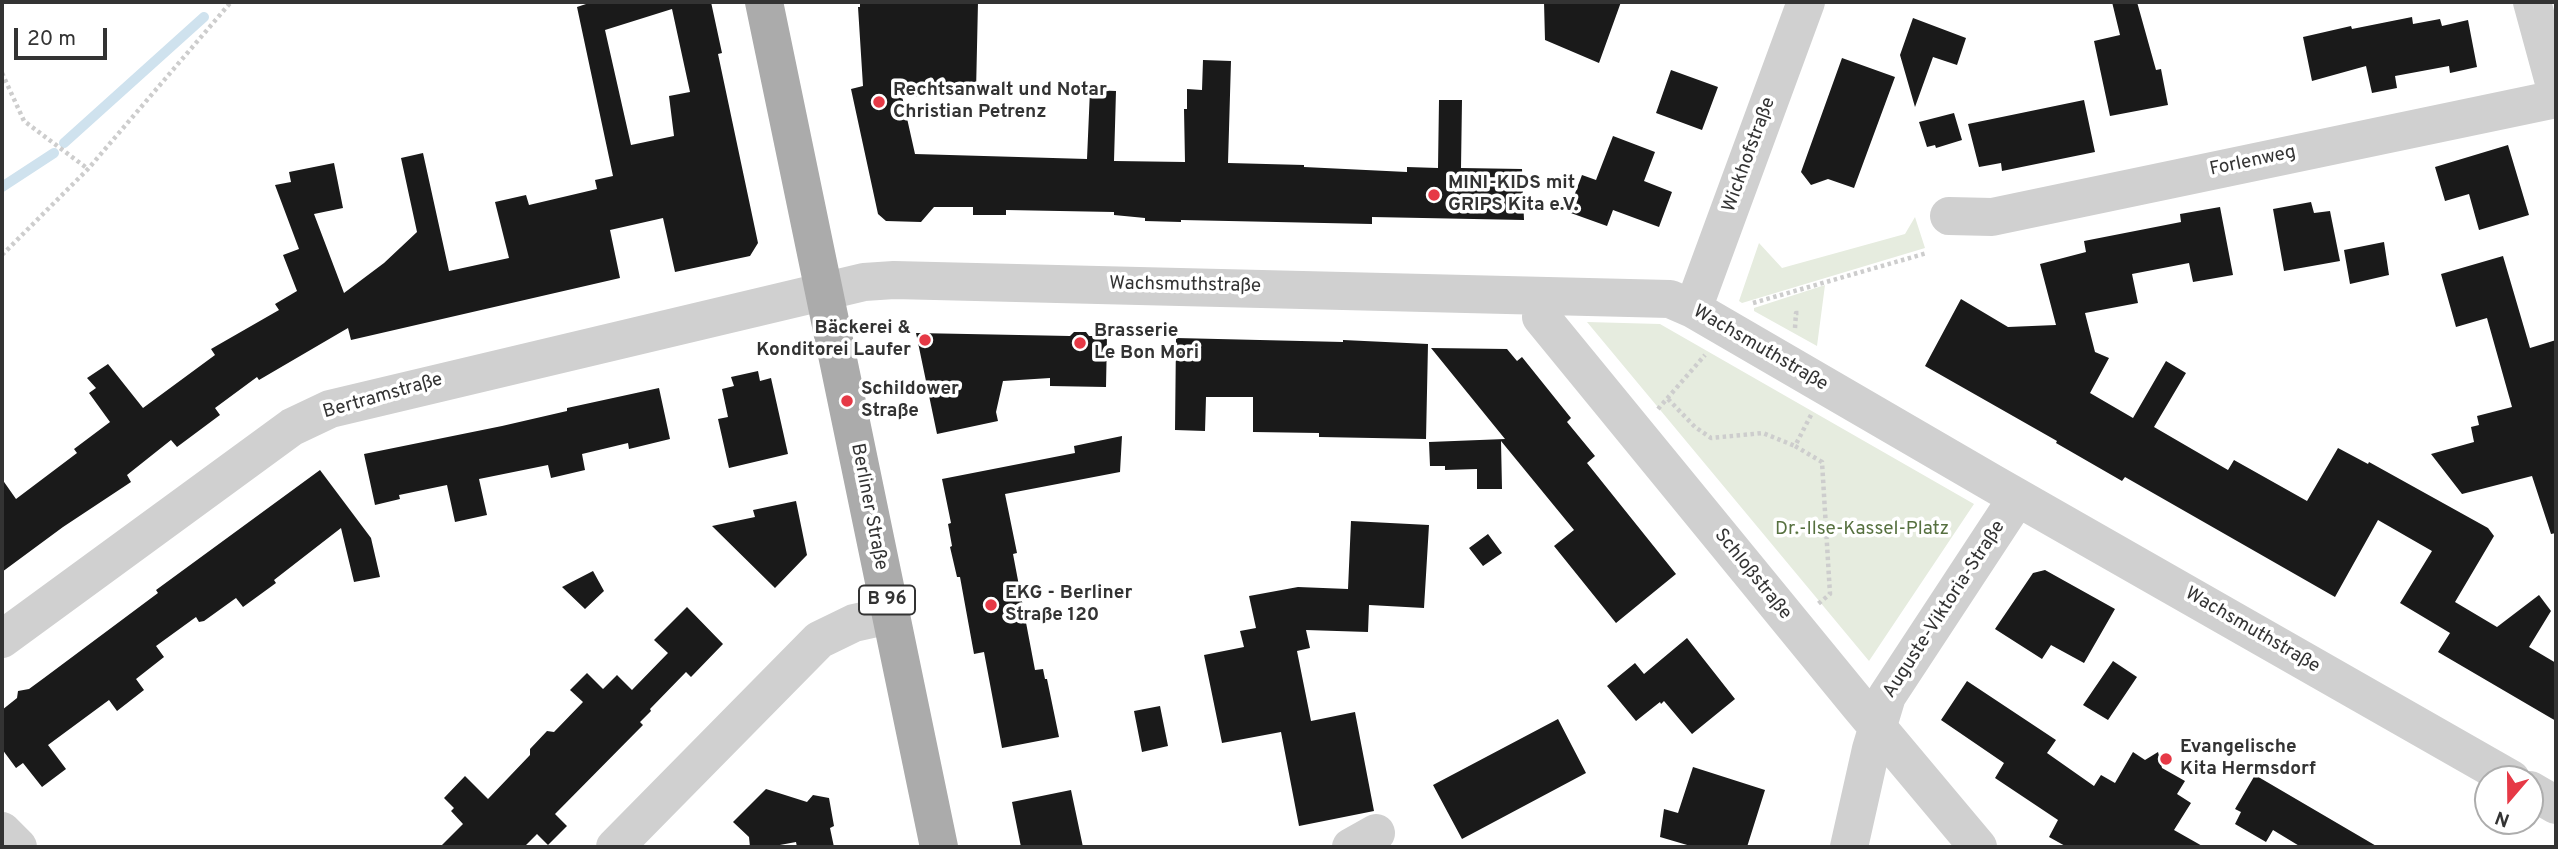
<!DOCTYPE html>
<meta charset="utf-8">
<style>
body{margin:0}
#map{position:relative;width:2558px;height:849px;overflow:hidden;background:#fff;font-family:Overpass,sans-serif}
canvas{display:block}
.frame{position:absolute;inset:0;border:4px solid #333;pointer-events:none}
.north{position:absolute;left:2474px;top:765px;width:70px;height:70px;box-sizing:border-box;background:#fff;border:2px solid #adadad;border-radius:50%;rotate:200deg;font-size:19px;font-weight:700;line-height:28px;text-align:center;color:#333}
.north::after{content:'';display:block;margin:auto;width:24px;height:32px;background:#e63946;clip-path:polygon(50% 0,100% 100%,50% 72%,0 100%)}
.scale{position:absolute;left:14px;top:28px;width:93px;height:32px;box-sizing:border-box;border:4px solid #333;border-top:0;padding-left:9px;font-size:21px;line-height:24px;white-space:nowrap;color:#333;-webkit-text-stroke:5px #fff;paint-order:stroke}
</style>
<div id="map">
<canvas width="2558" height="849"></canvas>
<div class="frame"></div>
<div class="north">N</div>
<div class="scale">20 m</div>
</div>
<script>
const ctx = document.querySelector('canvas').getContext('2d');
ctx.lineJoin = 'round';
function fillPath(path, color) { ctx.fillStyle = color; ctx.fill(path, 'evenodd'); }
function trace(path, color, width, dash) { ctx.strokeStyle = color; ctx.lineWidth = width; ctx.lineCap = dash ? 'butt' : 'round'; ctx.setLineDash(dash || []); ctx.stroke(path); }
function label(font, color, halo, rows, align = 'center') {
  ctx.font = font + ' Overpass,sans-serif'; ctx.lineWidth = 7; ctx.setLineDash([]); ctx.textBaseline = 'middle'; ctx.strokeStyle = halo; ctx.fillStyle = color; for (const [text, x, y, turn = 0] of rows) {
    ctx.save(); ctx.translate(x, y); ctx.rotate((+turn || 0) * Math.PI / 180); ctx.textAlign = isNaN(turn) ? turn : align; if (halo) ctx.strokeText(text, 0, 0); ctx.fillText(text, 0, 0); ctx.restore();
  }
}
const green = new Path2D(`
 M1915 217 1925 248 1742 303 1739 301 1759 243 1782 268 1905 234Z
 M1825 285 1817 346 1754 311V308Z
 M1587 322 1660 324 1974 504 1869 661Z`);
const stream = new Path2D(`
 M64 143 204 17
 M2 187 54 153`);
const building = new Path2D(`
 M592 2H711L722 53 718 54 758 243 750 256 675 272 663 218 610 230 620 278 351 340 348 328 259 380 257 377 215 408 220 415 177 447 171 440 127 475 131 482 63 527 2 572V479L16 499 77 453 74 449 110 422 89 393 96 388 87 378 108 364 143 408 215 355 211 349 279 310 275 304 297 291 283 255 299 249 275 185 291 182 289 172 334 163 343 208 314 214 344 293 384 263 417 232 401 158 423 153 449 271 509 258 495 202 526 195 529 205 597 189 595 180 613 176 577 7ZM672 9 690 92 669 96 674 136 631 145 605 30Z
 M860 2H978L976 92 952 91V97L902 96 915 154 1087 159 1090 90 1116 91 1114 161 1185 162 1184 109H1187V89L1202 90 1203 60 1231 61 1228 163 1304 165V167L1407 172V167L1438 168 1439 100H1462L1461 168 1522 169 1524 220 1372 217V224L1181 220V222L1145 221V218L1114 215V212L1006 210V215H973V207H934L921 222 886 221 878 214 851 89 863 86 858 7H860Z
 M1544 2H1621L1599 63 1545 40Z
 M2112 2H2137L2156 70 2161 69 2168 105 2110 116 2094 41 2120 35Z
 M2412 17 2413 24 2440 19 2442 26 2468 20 2477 67 2450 73 2449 66 2395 76 2397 88 2372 93 2366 66 2312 81 2303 37 2351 26 2352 29Z
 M1913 18 1966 38 1957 65 1933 57 1915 107 1900 55Z
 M1842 58 1895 77 1854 188 1828 179 1811 185 1801 172Z
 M1671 70 1718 87 1702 130 1656 113Z
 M2084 100 2095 152 2002 171 2001 163 1979 167 1968 124Z
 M1954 113 1962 140 1936 148 1935 145 1927 147 1919 122Z
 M1613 136 1655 152 1644 181 1672 192 1659 227 1613 210 1607 226 1568 212 1582 175 1596 180Z
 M2508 145 2529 215 2479 230 2469 194 2445 201 2435 167Z
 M2311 202 2314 213 2330 211 2340 261 2284 271 2273 209Z
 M2220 207 2233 275 2193 282 2189 263 2132 274 2138 303 2085 313 2095 352 2109 358 2090 393 2133 418 2166 361 2186 373 2154 427 2228 470 2234 460 2307 501 2338 448 2368 464 2369 462 2488 528 2494 536 2455 602 2497 627 2539 595 2551 611 2529 647 2556 663V721L2438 652 2450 633 2400 603 2432 551 2378 520 2335 597 2125 477 2122 481 2056 443 2057 441 1925 366 1961 299 2008 327 2056 325 2040 264 2086 252 2084 241 2181 222 2180 214Z
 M2384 242 2389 275 2350 284 2344 250Z
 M2503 256 2530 348 2556 340V533L2551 534 2532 476 2462 494 2431 454 2474 442 2471 427 2479 425 2477 416 2512 407 2487 318 2456 327 2441 274Z
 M1074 332H1086L1089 336H1107L1106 387 1050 386V378L1003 381 996 412 998 421 937 434 916 333 1070 336Z
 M1176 338 1343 342V340L1428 344 1426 439 1319 437V433L1253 432V397H1206L1205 431 1175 430Z
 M1431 348 1507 349 1517 361 1522 357 1571 418 1567 422 1595 456 1587 463 1676 574 1616 623 1554 546 1574 530 1501 441 1502 489H1477V469L1445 470V466H1430L1429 442 1505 439Z
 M758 371 760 381 771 378 788 454 729 468 718 419 728 417 722 389 734 386 731 377Z
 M659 388 670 439 629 449 628 443 582 454 585 470 551 478 548 465 479 479 487 515 455 522 447 485 399 495 400 499 375 505 364 454 502 426 567 411V408Z
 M1122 436 1120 472 1005 494 1017 553 1013 554 1035 670 1043 669 1045 679H1047L1059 737 1002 748 984 652 974 654 960 577H957L950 547 952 546 948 524 951 523 942 479 1075 453 1074 446Z
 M320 470 371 538 380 577 354 582 341 528 274 580 276 583 243 607 236 598 204 621 199 622 196 617 156 646 164 657 136 679 144 690 117 711 109 700 48 745 66 769 42 787 23 763 16 768 2 749V710L17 698 18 691 29 689 44 678 158 593 156 590Z
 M796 501 807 555 775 588 712 526 755 517 753 510Z
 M1351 521 1429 525 1424 608 1369 605 1368 632 1306 630 1310 648 1297 651 1311 721 1355 712 1374 811 1299 826 1281 732 1222 743 1204 655 1244 647 1240 631 1256 628 1249 596 1298 587 1348 589Z
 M1488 534 1502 553 1483 566 1469 548Z
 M2045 570 2115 609 2084 663 2051 645 2042 659 1995 629 2033 573Z
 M593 571 604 591 585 609 562 587Z
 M687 607 723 644 691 677 686 672 650 709 651 711 640 722 643 725 555 814 567 826 548 845 537 834 524 847H440L463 824 451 811 454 808 444 798 465 776 488 799 530 755V749L547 731 554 732 583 702 570 690 587 673 603 689 617 675 632 690 668 653 654 640Z
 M1687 638 1735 699 1692 734 1664 701 1661 704 1660 702 1636 721 1607 686 1635 663 1644 674Z
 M2113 661 2137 677 2108 720 2083 705Z
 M1967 681 2056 740 2047 753 2094 786 2101 775 2115 783 2133 752 2145 760 2158 752 2162 768 2185 781 2177 794 2191 803 2174 830 2204 847H2067L2049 837 2058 820 1995 778 2004 763 1941 720Z
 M1160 706 1168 746 1142 752 1134 711Z
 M1558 719 1586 773 1462 839 1433 785Z
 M1693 767 1765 790 1747 847H1694L1660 837 1664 809 1678 813Z
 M2255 775 2378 847H2301L2273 830 2266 842 2235 824 2241 812 2235 809Z
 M766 789 807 802 813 795 829 798 834 826 830 828 834 847H797L796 842 769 847H750L749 837 733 822Z
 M1071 790 1083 847H1021L1012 802Z`);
const path = new Path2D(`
 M2 73 24 121 88 169
 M2 255 88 169 231 2
 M1753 303 1927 253
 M1795 328 1796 313H1799
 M1668 399 1695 427 1711 438 1763 433 1795 446
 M1658 409 1705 355
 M1811 415 1795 446 1822 462 1830 594 1818 604`);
const minor = new Path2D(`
 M2532 2 2556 90
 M1949 216 1992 217 2556 99
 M1542 296 1541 317 1858 704 1978 847
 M1693 309 1806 2
 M2 639 292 427 330 409 864 282 894 280 1670 299 1693 309 1994 484 2511 779
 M2530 790 2556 805
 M2 831 18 847
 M615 847 819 640 854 623 890 615
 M1351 847 1376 833
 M1849 847 1871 749 1887 696 2017 498`);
const major = new Path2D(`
 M764 2 939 847`);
const markers = [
 [879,102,7,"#e63946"],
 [1434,195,7,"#e63946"],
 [925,340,7,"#e63946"],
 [1080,343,7,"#e63946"],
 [847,401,7,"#e63946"],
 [991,605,7,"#e63946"],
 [2166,759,7,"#e63946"]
];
const shields = [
 [887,600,56]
];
const shieldNames = [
 ["B 96",887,600]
];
const poiNames = [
 ["Rechtsanwalt und Notar",893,91],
 ["Christian Petrenz",893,113],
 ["MINI-KIDS mit",1448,184],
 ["GRIPS Kita e.V.",1448,206],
 ["Bäckerei &",911,329,"right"],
 ["Konditorei Laufer",911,351,"right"],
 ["Brasserie",1094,332],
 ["Le Bon Mori",1094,354],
 ["Schildower",861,390],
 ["Straße",861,412],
 ["EKG - Berliner",1005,594],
 ["Straße 120",1005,616],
 ["Evangelische",2180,748],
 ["Kita Hermsdorf",2180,770]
];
const streetNames = [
 ["Wickhofstraße",1750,155,-70],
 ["Forlenweg",2253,162,-12],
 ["Wachsmuthstraße",1185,286,1],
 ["Wachsmuthstraße",1760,349,30],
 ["Bertramstraße",383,397,-16],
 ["Berliner Straße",868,507,79],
 ["Schloßstraße",1752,575,51],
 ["Auguste-Viktoria-Straße",1945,610,-57],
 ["Wachsmuthstraße",2252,631,30]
];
const parkNames = [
 ["Dr.-Ilse-Kassel-Platz",1862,530]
];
fillPath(green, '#e6ecdf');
trace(stream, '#cfe2ee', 10);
fillPath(building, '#1a1a1a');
trace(path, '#cdcdcd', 4.5, [3.5, 3.5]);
trace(minor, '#d0d0d0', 38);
trace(major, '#ababab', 38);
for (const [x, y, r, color] of markers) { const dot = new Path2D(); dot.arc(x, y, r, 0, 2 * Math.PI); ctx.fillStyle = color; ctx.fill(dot); trace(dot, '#fff', 2.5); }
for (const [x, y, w] of shields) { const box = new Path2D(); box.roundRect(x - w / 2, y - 14.5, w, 29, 5); ctx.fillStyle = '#fff'; ctx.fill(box); trace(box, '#333', 2); }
label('bold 18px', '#333', null, shieldNames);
label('bold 19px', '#333', '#fff', poiNames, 'left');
label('19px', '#333', '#fff', streetNames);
label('19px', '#56703f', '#fff', parkNames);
</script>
